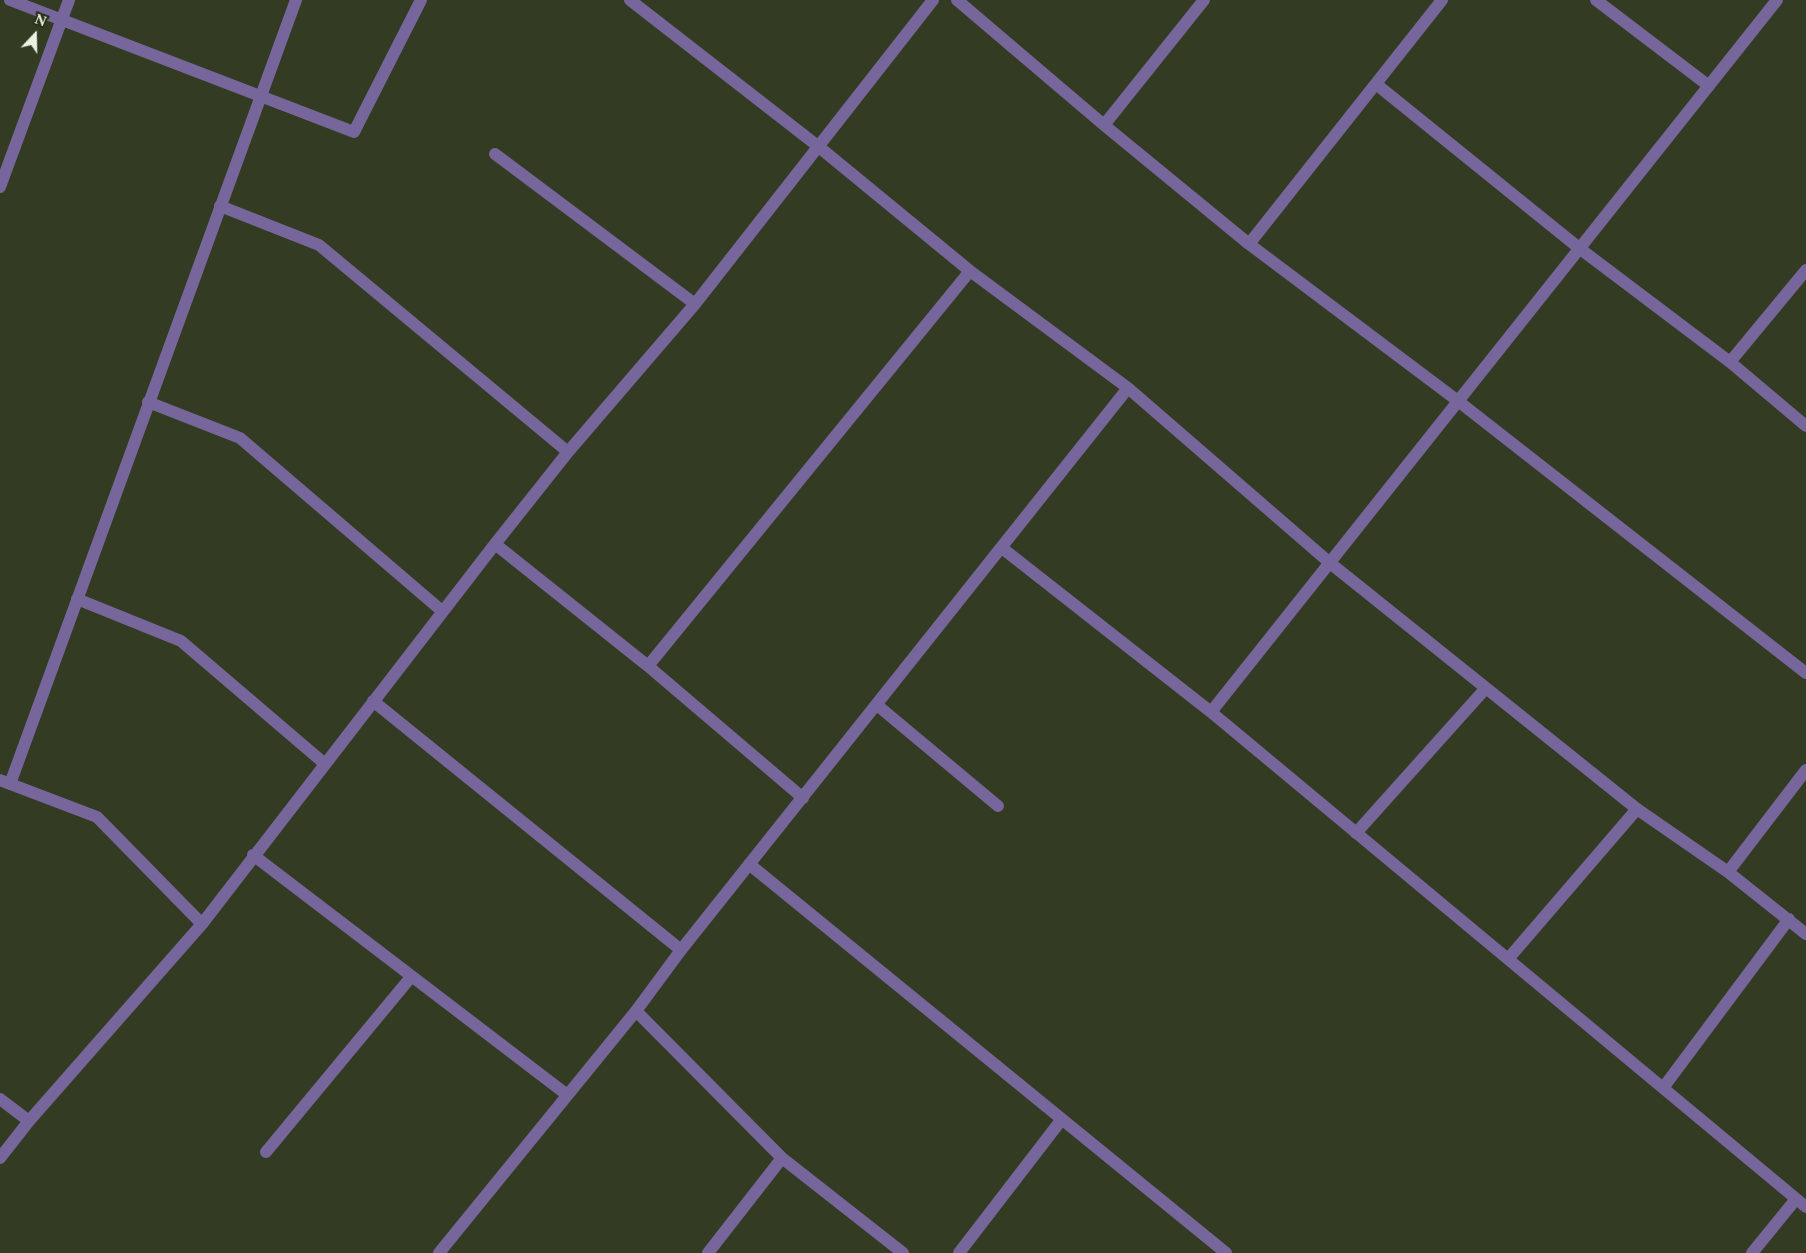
<!DOCTYPE html>
<style>
body{margin:0}
#map{position:relative;width:1806px;height:1253px;overflow:hidden;background:#333c22;font-family:Spectral,serif}
canvas{display:block}
.north{position:absolute;left:10px;top:10px;width:50px;height:50px;-webkit-text-stroke:4px #293218;paint-order:stroke;rotate:21deg;font-size:14px;font-weight:700;line-height:20px;text-align:center;color:#ebf1e1}
.north::after{content:'';display:block;margin:auto;width:18px;height:22px;background:#ebf1e1;clip-path:polygon(50% 0,100% 100%,50% 72%,0 100%)}
</style>
<div id="map">
<canvas width="1806" height="1253"></canvas>
<div class="north">N</div>
</div>
<script>
const ctx = document.querySelector('canvas').getContext('2d');
ctx.lineJoin = 'round';
function trace(path, color, width, dash) { ctx.strokeStyle = color; ctx.lineWidth = width; ctx.lineCap = dash ? 'butt' : 'round'; ctx.setLineDash(dash || []); ctx.stroke(path); }
const street = new Path2D(`
 M10 0 354 132 421 0
 M630 0 819 147 970 271 1128 388 1330 563 1637 809 1728 872 1806 934
 M957 0 1104 125 1249 244 1458 401 1806 673
 M1596 0 1709 86
 M1376 84 1579 248 1730 362 1806 426
 M1104 125 1204 0
 M495 154 695 304
 M0 187 69 0
 M220 206 319 245 568 452
 M1249 244 1442 0
 M1730 362 1806 270
 M148 402 240 438 442 611
 M495 544 648 666 803 798
 M1002 548 1211 712 1806 1207
 M77 599 181 641 325 764
 M648 666 970 271
 M373 701 681 950
 M877 705 998 806
 M1211 712 1777 0
 M0 780 97 817 202 924
 M10 784 296 0
 M1356 833 1486 688
 M253 855 566 1094
 M749 864 1226 1253
 M1728 872 1806 770
 M1508 959 1637 809
 M636 1011 782 1158 903 1253
 M1663 1088 1789 919
 M0 1099 29 1121
 M266 1152 411 977
 M0 1158 29 1121 202 924 495 544 568 452 695 304 933 0
 M439 1253 636 1011 681 950 1128 388
 M708 1253 782 1158
 M959 1253 1062 1119
 M1752 1253 1796 1199`);
trace(street, '#77669c', 12);
</script>
